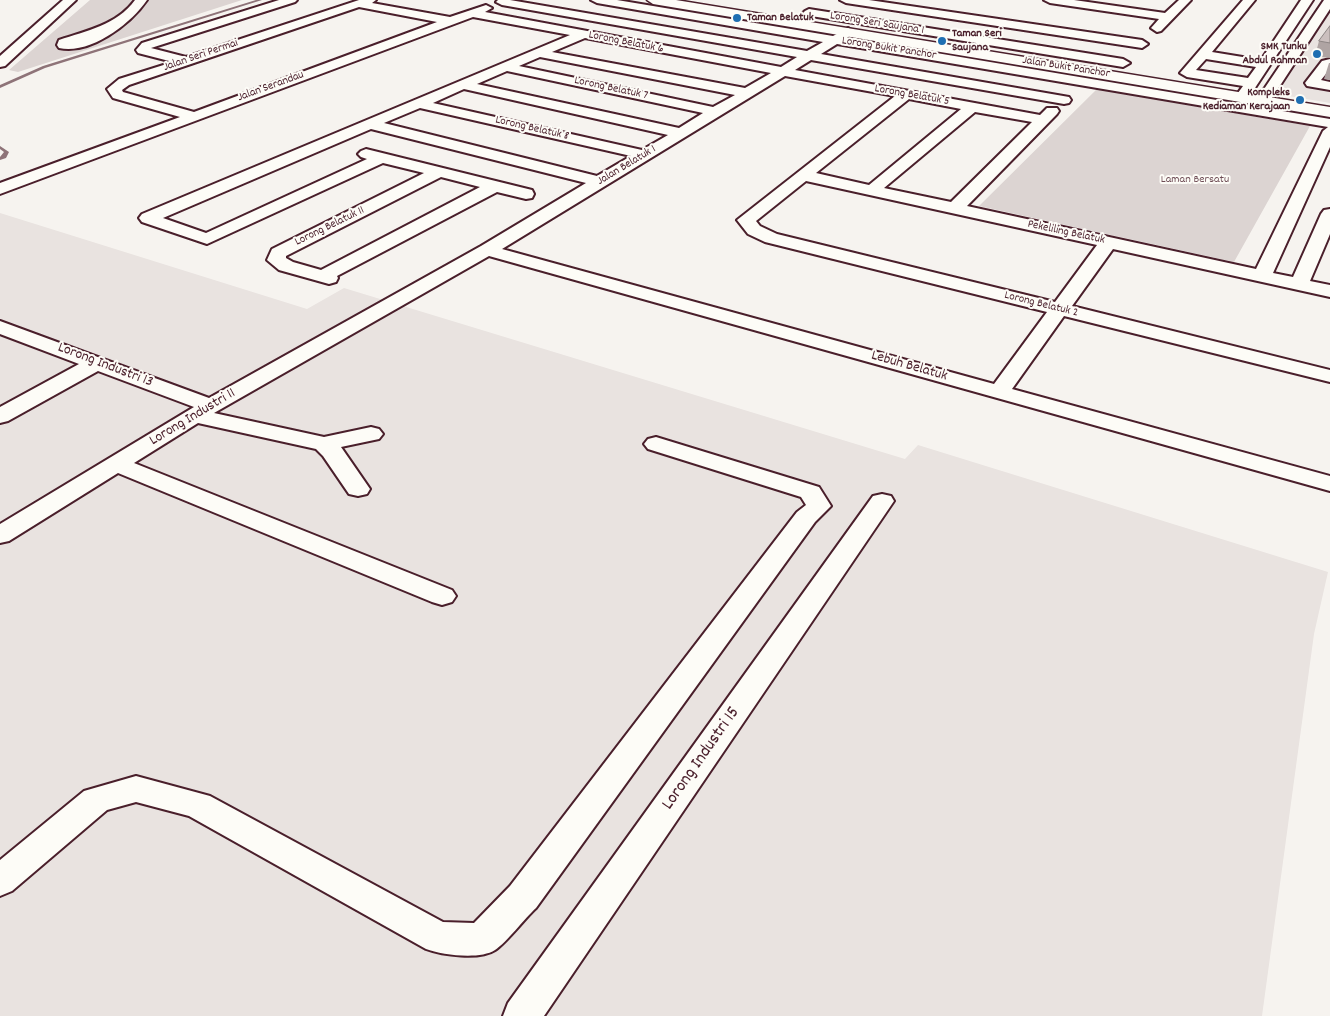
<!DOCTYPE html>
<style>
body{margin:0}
canvas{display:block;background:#f6f3ef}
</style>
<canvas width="1330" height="1016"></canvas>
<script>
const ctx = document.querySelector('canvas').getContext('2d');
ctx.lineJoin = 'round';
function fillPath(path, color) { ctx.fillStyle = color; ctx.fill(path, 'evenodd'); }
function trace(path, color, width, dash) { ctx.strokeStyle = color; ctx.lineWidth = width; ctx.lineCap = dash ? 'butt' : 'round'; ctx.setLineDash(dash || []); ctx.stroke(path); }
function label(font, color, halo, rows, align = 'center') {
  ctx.font = font + ' Dekko,sans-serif'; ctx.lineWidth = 4; ctx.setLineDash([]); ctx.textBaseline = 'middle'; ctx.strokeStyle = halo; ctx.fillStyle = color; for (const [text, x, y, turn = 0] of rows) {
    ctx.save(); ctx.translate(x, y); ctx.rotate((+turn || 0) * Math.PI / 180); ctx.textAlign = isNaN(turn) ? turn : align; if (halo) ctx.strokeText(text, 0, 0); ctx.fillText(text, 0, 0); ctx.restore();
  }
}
const built = new Path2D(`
 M1330 13V103L1277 94Z
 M0 213 307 309 344 288 905 459 918 445 1328 572 1314 634 1262 1016H0Z`);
const green = new Path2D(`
 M90 0H242L18 72 9 70Z
 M1097 89 1310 126 1234 262 979 206Z`);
const stream = new Path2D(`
 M256 0H262L45 68 0 88V85L43 66Z
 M0 146 9 152 6 158 0 160V157L4 152 0 149Z`);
const minor = new Path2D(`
 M63 0H76L5 66 0 67V56Z
 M135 0H147C130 25 89 55 59 48L57 45 59 40C86 31 117 25 135 0Z
 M279 0H297L295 2 151 48 186 57 359 0H376L372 3 450 17 486 5 492 8 485 12 781 67 797 57 502 5 496 2 498 0H510L807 51 823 42 597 3 591 0H617L833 36 848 28 854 32 847 38 1330 119V147L1273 273 1293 277 1321 214 1324 210 1330 209V234L1310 281 1330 285V297L1113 249 1072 306 1330 370V382L1064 316 1012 389 1330 476V491L489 256 214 413 324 437 371 427 379 429 383 434 379 439 341 447 370 489 367 494 358 496 349 494 323 456 316 449 198 423 134 463 452 590 456 596 452 602 442 605 432 602 118 473 9 541 0 543V524L194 407 98 371 8 421 0 423V407L79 364 0 334V321L209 398 481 246 586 183 371 129 163 218 206 233 367 159 361 157 358 154 361 151 366 149 532 190 534 194 532 198 526 199 497 192 337 276 338 278 336 282 329 284 279 270 267 260 272 249 424 173 383 163 207 244 142 222 139 218 142 214 570 35 473 17 0 194V183L180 117 113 98 107 89 119 79 173 62 138 53 136 50 142 43ZM359 7 437 22 194 112 123 92 122 90 129 85ZM585 38 771 73 745 88 552 52ZM837 44 1328 127 1323 131 1256 269 967 206 1057 114 1059 111 1057 108H1047L1040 115 795 70 811 60 1064 104 1069 103 1071 100 1069 97 821 54ZM540 57 735 95 713 107 519 66ZM507 71 703 113 679 128 477 84ZM785 76 895 96 737 220 748 234 765 242 1047 312 994 384 502 249ZM464 89 668 135 642 150 433 103ZM909 99 961 109 869 185 816 173ZM420 108 631 156 597 176 384 123ZM975 112 1032 122 951 202 884 188ZM441 177 480 187 321 270 293 262 286 258V256ZM806 181 1097 245 1055 302 777 234 760 226 756 221Z
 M840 0H869L1142 40 1148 44 1142 48 846 3Z
 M1044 0H1074L1165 13 1179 0H1191L1161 31 1157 32 1151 28 1159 19 1050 3Z
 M1243 0H1255L1212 52 1261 60 1301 0H1313L1247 100 1242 101 1235 97 1243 86 1187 77 1180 73ZM1206 59 1256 67 1248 78 1196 70Z
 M1324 0H1330V9L1268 104H1258L1256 101Z
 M809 9 1123 59 1130 63 1123 67 805 15 803 13 805 11Z
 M1330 59V69L1321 80 1330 82V90L1307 86 1305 83 1322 61Z
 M656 437 819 487 831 506 815 522 536 908C525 918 506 943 495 950 480 960 442 955 426 949L189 816 136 802 107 810 12 891 0 896V860L84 791 136 776 210 796 443 922 474 923 510 886 797 512 806 505 801 497 648 449 644 444 648 439Z
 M882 494 891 496 894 501 544 1016H503L508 1003 873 496Z`);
const major = new Path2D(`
 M647 0H676L1330 107V117L653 4Z`);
const wall = new Path2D(`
 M1330 26V58L1315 56 1319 41Z
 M1329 63H1330V80L1324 79Z`);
const building = new Path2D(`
 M1330 26V43L1319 41Z`);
const markers = [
 [737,18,5,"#1f6fb2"],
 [942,41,5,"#1f6fb2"],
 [1317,54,5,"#1f6fb2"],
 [1300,100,5,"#1f6fb2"]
];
const farPoinames = [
 ["Taman Belatuk",747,18],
 ["Taman Seri",952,34],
 ["Saujana",952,48],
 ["SMK Tunku",1307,47,"right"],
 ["Abdul Rahman",1307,61,"right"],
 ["Kompleks",1290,93,"right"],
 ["Kediaman Kerajaan",1290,107,"right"]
];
const farStreetnames = [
 ["Lorong Seri Saujana 1",877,24,9],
 ["Lorong Belatuk 6",626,43,11],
 ["Lorong Bukit Panchor",889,49,9],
 ["Jalan Seri Permai",201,56,-19],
 ["Jalan Bukit Panchor",1066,68,9],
 ["Jalan Serandau",271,87,-20],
 ["Lorong Belatuk 7",611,89,12],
 ["Lorong Belatuk 5",912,96,10],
 ["Lorong Belatuk 8",532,129,13],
 ["Jalan Belatuk 1",627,166,-31],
 ["Lorong Belatuk 11",330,227,-26],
 ["Pekeliling Belatuk",1066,233,12],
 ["Lorong Belatuk 2",1041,305,14]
];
const farParknames = [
 ["Laman Bersatu",1195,180]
];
const streetNames = [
 ["Lorong Industri 13",105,366,21],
 ["Lebuh Belatuk",909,367,16],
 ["Lorong Industri 11",193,418,-31]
];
const nearStreetnames = [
 ["Lorong Industri 15",702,759,-55]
];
fillPath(built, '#e9e3e0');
fillPath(green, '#dcd4d2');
fillPath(stream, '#8e7378');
trace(minor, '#4a1f2b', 4);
trace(major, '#4a1f2b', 3);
fillPath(minor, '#fdfcf7');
fillPath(major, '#fdfcf7');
fillPath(wall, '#afa4a3');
fillPath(building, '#cbbfbe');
trace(building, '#8e8685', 1);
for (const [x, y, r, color] of markers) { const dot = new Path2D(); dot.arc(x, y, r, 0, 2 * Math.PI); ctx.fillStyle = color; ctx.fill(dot); trace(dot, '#fdfcf7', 2); }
label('bold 12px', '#4a1f2b', '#fdfcf7', farPoinames, 'left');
label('12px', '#4a1f2b', '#fdfcf7', farStreetnames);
label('12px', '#6e4c55', '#fdfcf7', farParknames);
label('15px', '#4a1f2b', '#fdfcf7', streetNames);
label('18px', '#4a1f2b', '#fdfcf7', nearStreetnames);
</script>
